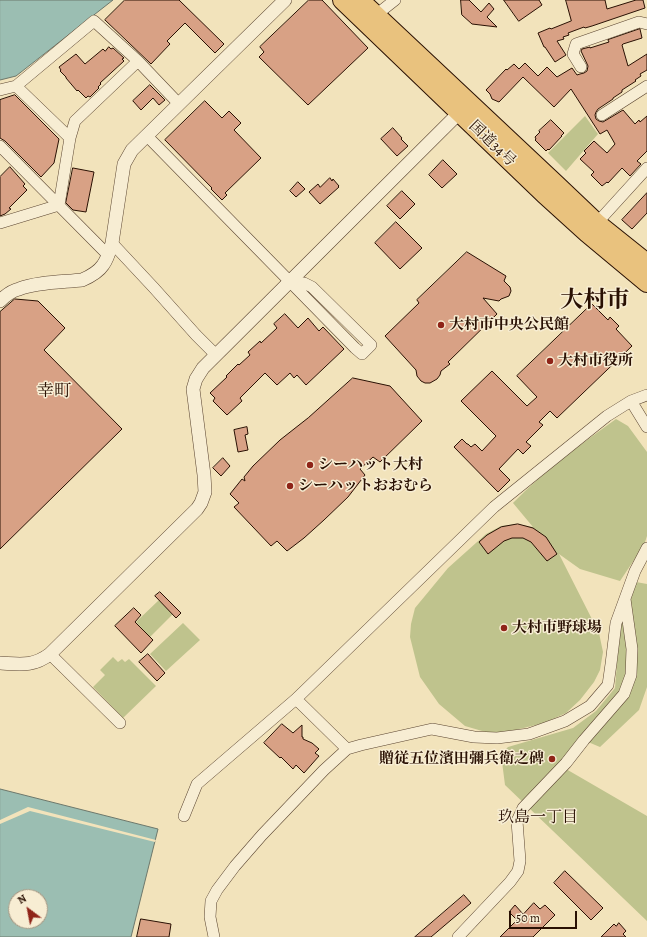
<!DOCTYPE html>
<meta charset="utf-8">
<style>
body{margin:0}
#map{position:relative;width:647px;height:937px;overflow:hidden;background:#f2e3bb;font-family:Alegreya,serif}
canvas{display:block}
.north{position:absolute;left:8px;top:889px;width:40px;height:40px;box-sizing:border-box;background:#f7edd3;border:1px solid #a59580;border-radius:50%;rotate:328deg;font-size:11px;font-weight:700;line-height:16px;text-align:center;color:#291003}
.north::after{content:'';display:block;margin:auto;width:14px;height:18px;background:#8f2418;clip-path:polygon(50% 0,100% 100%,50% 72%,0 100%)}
.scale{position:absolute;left:509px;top:911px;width:68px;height:18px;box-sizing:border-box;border:2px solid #291003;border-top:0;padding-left:5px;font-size:12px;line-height:14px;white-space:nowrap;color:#291003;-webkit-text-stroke:3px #f7edd3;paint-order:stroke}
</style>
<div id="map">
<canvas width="647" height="937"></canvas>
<div class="north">N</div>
<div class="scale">50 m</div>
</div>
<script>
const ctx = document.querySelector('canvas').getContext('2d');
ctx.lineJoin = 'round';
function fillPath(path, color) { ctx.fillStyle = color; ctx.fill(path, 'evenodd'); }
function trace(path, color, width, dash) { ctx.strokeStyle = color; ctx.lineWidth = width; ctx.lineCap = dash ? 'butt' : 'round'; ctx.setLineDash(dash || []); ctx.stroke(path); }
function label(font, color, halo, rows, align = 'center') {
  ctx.font = font + ' Alegreya,"Noto Serif JP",serif'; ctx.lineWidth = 3; ctx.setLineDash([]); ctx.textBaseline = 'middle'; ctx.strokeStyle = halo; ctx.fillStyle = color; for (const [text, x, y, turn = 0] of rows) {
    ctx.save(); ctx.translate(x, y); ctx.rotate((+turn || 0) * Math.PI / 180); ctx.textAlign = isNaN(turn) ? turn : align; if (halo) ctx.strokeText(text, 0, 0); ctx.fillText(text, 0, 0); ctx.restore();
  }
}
const green = new Path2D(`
 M585 116 598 134 566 171 548 153Z
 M616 419 628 426 647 452V536L644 545 620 581 580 569 559 554 599 633 603 652 600 670 594 682 580 700 566 713 544 723 507 732 489 733 465 726 439 704 420 677 410 637 411 624 415 608 448 568 486 534 501 526 517 524 533 527 513 503C544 471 580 445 616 419Z
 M636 582 647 584V687L639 710 600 747 588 742 566 769 647 816V921L505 785 501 754 508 747 573 728 596 711 615 688 620 626Z
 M159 600 173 614 150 637 136 622Z
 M183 623 200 640 166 671 150 654Z
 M113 657 118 662 122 659 125 662 129 659 156 686 123 718 93 687 105 675 100 670Z`);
const water = new Path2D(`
 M0 0H113L16 76 0 80Z
 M0 789 158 829 131 937H0ZM16 897H40V921H16Z`);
const pier = new Path2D(`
 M28 807 156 840 155 842 30 811 0 824V820Z`);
const building = new Path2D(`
 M125 0H179L224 44 215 53 185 23 167 41 170 44 151 64 105 20Z
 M309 0H322L368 48 308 105 259 57 264 52 260 47Z
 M461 0H469L481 12 489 3 494 9 487 17 497 27 472 24 462 15Z
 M504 0H539L542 5 519 21Z
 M566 0H605L607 9 636 0H643L645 8 592 26 585 28 584 27 568 33 569 35 563 37 564 39 557 41 566 55 555 62 545 47H544L538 33 550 28 551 29 571 21Z
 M640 29 642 38 623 44 622 45 628 66 647 54V70L640 74 641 76 635 80 636 81 622 90V92L613 98V99L598 109 596 112 595 115 596 119 599 121 603 122 623 110 635 124 639 120 640 122 647 116V151L637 161 641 164 630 176 622 168 608 183 607 182 602 186 591 175 594 172 580 159 586 153 584 151 594 141 607 153 615 144 607 130 600 134 571 89 554 107 523 77 499 102 492 99 490 94 486 90 506 69 507 70 514 64 519 69 525 63 538 76 547 67 557 77 572 68 577 75 580 74 584 73 587 71 588 66 581 51 582 49 590 47V48L609 42 608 40Z
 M109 47 111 49 113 48 124 58 122 59 124 61 100 83 101 84 98 87 99 88 90 97 88 96 86 98 78 90 77 91 66 78V77L60 71 61 70 59 67 76 54 85 64 103 49 105 51Z
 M150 85 165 100 159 105 153 98 141 110 133 101Z
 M15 95 59 139 54 163 41 177 5 141 0 138V100Z
 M205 101 222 118 229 111 241 123 234 130 261 158 225 193 227 195 222 200 211 189 212 188 165 140Z
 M551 120 564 133 561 136H562L549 150 548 149 546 151 535 140 536 139 535 137 540 132 539 131Z
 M393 128 402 138 401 139 408 146 397 156 381 139Z
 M443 160 457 174 442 188 429 175Z
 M10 167 25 184 23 186 27 190 9 208 11 209 5 214 0 216V177Z
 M73 168 94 172 86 212 73 210 66 203Z
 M330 178 332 181 333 179 339 186H338L339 187 320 204 309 192 318 184 320 187Z
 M298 182 305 189 296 197 290 191Z
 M402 191 415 204 400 219 387 206Z
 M647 193V213L632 229 622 220Z
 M396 222 422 248 400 269 375 243Z
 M467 252 506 276 504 281 510 287 511 291 509 296 501 299 499 301 483 298 497 314 448 362 450 364 441 371 440 375 437 379 430 383H425L421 381 417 376 416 370 385 336 419 303 417 300Z
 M15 299 38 301 65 328 44 350 122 429 0 549V312Z
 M592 304 608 320 610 317 619 326 616 329 632 346 557 418 550 411 539 422 543 425 526 442 531 446 523 454 518 449 499 469 510 480 498 492 454 447 462 439 467 444H468L471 447 475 444 482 451 496 436 461 401 492 371 527 406 537 397 517 376Z
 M285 314 298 328 308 318 319 331 323 327 344 349 306 385 297 375 294 378 290 373 277 385 265 373 240 398 242 401 227 415 213 401 215 398 210 393 227 377 226 376 238 364 239 365 250 355 248 352 260 341 261 343 277 328 274 324Z
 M353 378 390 386 422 421 380 462 373 457 360 469 365 475 348 497 324 520 304 538 287 551 277 541 271 546 234 507 239 503 230 494 242 479 245 481 244 477 253 466 280 440 308 418Z
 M247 427 248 434 245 435 248 450 238 452 234 430Z
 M223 458 230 466 221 476 213 468Z
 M518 524 533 528 546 537 557 554 547 561 531 542 523 538H512L504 541 488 554 479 542 487 535 501 527Z
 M160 592 181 613 176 618 155 596Z
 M134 608 141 615 135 622 153 640 141 653 115 626Z
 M148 654 165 673 157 681 139 662Z
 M282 724 293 733 302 725V737H303V739L312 743 319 749 315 753 319 756 304 773 296 765 293 769 281 757 280 758 264 743Z
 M565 871 603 908 591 920 554 883Z
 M464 895 471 903 431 937H415Z
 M534 903 540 909 545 905 555 915 533 937H500L517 920 509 912 515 905 523 914Z
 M141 919 171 924 169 937H137Z
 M619 923 626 931 623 934 626 937H601L614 924 616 926Z`);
const minor = new Path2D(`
 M376 15 395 0
 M581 67 573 54 576 44 639 22 647 24
 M16 86 70 138
 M0 90 16 86 94 21 138 61 179 104
 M602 115 647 86
 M147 136 355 348 362 354 371 345 312 287 304 283 291 282
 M0 146 108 255
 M59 205 70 138 75 121 138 61
 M0 223 59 205
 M597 223 647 168
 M112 243 154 288 196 335 216 355
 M631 401 647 427
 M50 654 120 723
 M347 749 296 699 494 507 607 416 631 401 647 395
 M184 816 197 784 296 699
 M214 937 210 917 211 901 217 890 235 866 262 835 324 770 347 749 361 745 432 729 474 737 497 738 529 734 565 721 590 706 608 685 611 664 616 623 635 571 647 548
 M458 937 510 882 518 871 520 861 517 821 523 808 566 763 584 740 624 694 631 675 632 649 625 599`);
const tertiary = new Path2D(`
 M0 301C5 296 11 291 19 289 36 282 63 282 82 280 89 277 99 271 103 265 108 258 110 250 112 243L124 164 132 150 285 0
 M0 663C20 664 33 667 50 654L197 509 201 503 205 492 204 475 193 389 196 379 203 368 466 106`);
const trunk = new Path2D(`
 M342 0 544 194 587 233 647 283
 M360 0 556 184 597 223 647 263`);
const markers = [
 [441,325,4,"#8f2418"],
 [550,361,4,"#8f2418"],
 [310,465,4,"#8f2418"],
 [290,486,4,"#8f2418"],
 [504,628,4,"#8f2418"],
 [552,759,4,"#8f2418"]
];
const streetNames = [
 ["国道34号",492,144,44]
];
const poiNames = [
 ["大村市中央公民館",449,325],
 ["大村市役所",558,361],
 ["シーハット大村",318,465],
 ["シーハットおおむら",298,486],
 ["大村市野球場",512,628],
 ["贈従五位濱田彌兵衛之碑",544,759,"right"]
];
const neighbourhoodNames = [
 ["玖島一丁目",538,818]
];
const quarterNames = [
 ["幸町",54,392]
];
const townNames = [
 ["大村市",595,301]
];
fillPath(green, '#bfc38d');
fillPath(water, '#9bbeb2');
trace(water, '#6d786c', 1);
fillPath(pier, '#f2e3bb');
fillPath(building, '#d8a185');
trace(building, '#291003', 1);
trace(minor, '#5b4531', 12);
trace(tertiary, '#5b4531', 14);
trace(trunk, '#291003', 20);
trace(minor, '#f7edd3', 11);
trace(tertiary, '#f7edd3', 13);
trace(trunk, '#e9c27e', 18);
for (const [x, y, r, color] of markers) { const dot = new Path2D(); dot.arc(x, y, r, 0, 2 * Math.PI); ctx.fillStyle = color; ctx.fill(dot); trace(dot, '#f7edd3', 1.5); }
label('15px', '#291003', '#f7edd3', streetNames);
label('bold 15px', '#291003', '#f7edd3', poiNames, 'left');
label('16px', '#291003', '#f7edd3', neighbourhoodNames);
label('17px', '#291003', '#f7edd3', quarterNames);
label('bold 23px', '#291003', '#f7edd3', townNames);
</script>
